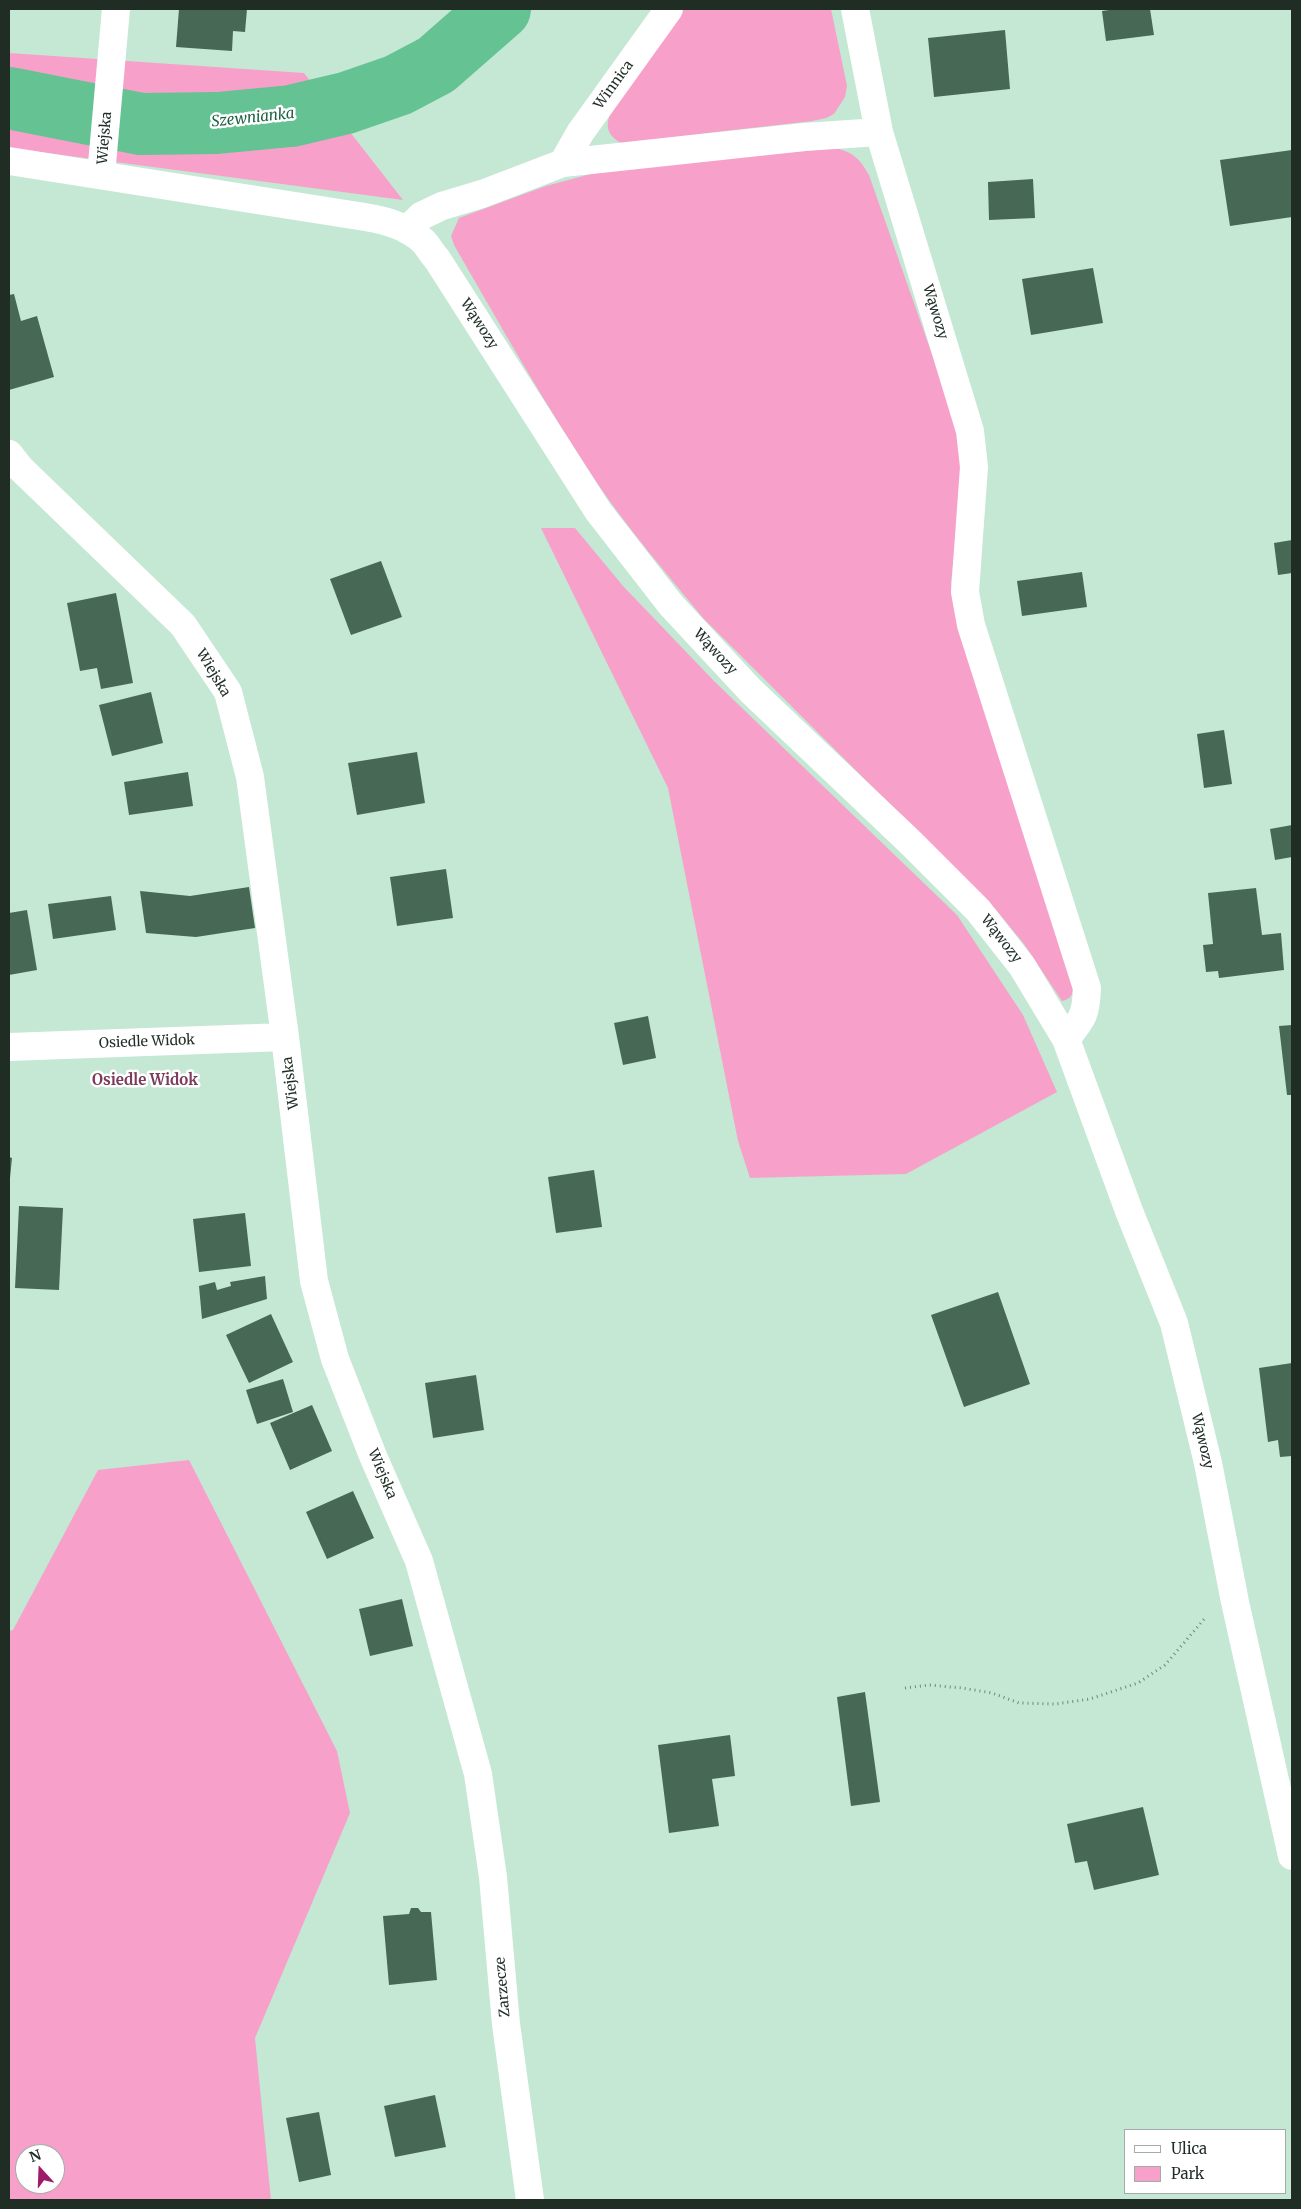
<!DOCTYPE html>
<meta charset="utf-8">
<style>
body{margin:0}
#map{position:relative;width:1301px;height:2209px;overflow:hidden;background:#c4e8d3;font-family:Merriweather,serif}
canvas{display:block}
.frame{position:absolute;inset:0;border:10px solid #1f2d25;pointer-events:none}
.legend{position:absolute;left:1124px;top:2129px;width:162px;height:65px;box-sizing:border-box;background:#fff;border:1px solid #a5aba8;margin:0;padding:6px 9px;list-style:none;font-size:15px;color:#1f2d25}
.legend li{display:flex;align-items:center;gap:10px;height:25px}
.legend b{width:25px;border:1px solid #a5aba8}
.north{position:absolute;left:15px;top:2144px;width:50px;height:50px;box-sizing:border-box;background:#fff;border:1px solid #a5aba8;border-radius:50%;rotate:340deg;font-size:14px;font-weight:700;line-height:20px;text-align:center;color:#1f2d25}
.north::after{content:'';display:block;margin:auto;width:18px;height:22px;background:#9f1b6a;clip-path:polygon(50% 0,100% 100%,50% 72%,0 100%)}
</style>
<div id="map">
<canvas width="1301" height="2209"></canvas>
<div class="frame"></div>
<ul class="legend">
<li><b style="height:6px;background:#fff"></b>Ulica</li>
<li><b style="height:14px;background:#f7a1ca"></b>Park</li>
</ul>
<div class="north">N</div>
</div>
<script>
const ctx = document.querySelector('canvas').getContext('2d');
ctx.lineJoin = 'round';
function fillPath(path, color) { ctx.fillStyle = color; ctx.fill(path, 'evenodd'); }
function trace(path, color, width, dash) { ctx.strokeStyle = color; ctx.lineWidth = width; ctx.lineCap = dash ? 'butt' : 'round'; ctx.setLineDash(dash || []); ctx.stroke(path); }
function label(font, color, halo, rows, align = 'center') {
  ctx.font = font + ' Merriweather,serif'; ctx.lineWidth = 5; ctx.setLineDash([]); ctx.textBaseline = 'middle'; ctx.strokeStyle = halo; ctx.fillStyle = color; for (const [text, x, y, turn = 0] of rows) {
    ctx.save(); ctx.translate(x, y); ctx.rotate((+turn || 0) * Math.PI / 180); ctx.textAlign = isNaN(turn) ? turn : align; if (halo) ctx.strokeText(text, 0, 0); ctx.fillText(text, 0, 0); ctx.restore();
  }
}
const green = new Path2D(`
 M683 9H831L847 86 845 97 834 114 826 118 812 121 621 143C607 135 605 126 611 112Z
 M9 53 304 73 403 200 9 148Z
 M836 148C854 153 860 159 869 175L948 400 964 461 951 583 956 613 1073 986C1073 995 1071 999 1062 1001L1024 944 996 910 703 618C667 574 629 530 597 483 546 406 500 325 454 245L451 236 459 218 546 186 602 171Z
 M541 528H575L623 586 714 681 957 915 1023 1015 1057 1092 906 1174 750 1178 738 1141 668 788Z
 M189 1460 337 1751 350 1813 255 2038 271 2200H9V1631L13 1630 98 1470ZM25 2154H55V2184H25Z`);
const river = new Path2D(`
 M9 98 141 124 217 123 291 116 346 103 398 85 436 65 500 9`);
const building = new Path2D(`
 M179 9H247L245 32 233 31 232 51 176 47Z
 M1116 9H1150L1154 35 1106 41 1102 11Z
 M1005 30 1010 89 934 97 928 38Z
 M1292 150V217L1230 226 1220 160Z
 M1033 179 1035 218 989 220 988 182Z
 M1093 268 1103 323 1031 335 1022 279Z
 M14 294 21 321 37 316 54 377 9 390V295Z
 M1292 540V573L1278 575 1274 543Z
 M381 561 402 617 351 635 330 579Z
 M1082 572 1087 607 1022 616 1017 581Z
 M116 593 133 683 101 689 97 668 80 671 67 603Z
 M151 692 163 743 112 756 99 705Z
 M1224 730 1232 784 1204 788 1197 734Z
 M417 752 425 803 357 815 348 763Z
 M188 772 193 806 129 815 124 782Z
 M1292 825V857L1275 860 1270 829Z
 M446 869 453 918 397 926 390 877Z
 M249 887 255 928 196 937 146 933 140 891 190 896Z
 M1256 888 1262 935 1281 933 1284 970 1219 978 1218 971 1206 972 1203 945 1213 944 1208 893Z
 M111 896 116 930 53 939 48 904Z
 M27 910 37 970 9 975V913Z
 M648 1016 656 1058 623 1065 614 1023Z
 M1292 1025V1095H1287L1279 1026Z
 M9 1157 12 1158 10 1178H9Z
 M594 1170 602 1227 556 1233 548 1177Z
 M19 1206 63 1208 59 1290 15 1288Z
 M245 1213 251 1266 199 1272 193 1219Z
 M265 1276 267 1299 202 1319 199 1286 215 1282 217 1290 231 1286 230 1282Z
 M998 1292 1030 1384 964 1407 931 1315Z
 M271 1314 293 1362 249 1383 226 1335Z
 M1292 1363V1456L1280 1457 1278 1440 1268 1442 1259 1368Z
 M476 1375 484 1430 433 1438 425 1383Z
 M283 1379 293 1412 257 1424 246 1390Z
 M312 1405 332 1451 290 1470 270 1423Z
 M353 1491 374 1538 327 1559 306 1512Z
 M402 1599 413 1646 370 1656 359 1609Z
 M865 1692 880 1802 851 1806 837 1697Z
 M730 1735 735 1776 712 1779 719 1826 669 1833 658 1745Z
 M1143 1807 1159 1875 1094 1890 1087 1861 1075 1863 1067 1824Z
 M411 1908H418L421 1912H431L437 1980 389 1985 383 1916 409 1914Z
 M435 2095 446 2147 395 2157 384 2106Z
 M319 2112 331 2175 299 2182 286 2118Z`);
const path = new Path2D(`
 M905 1688 929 1685 962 1688 992 1693 1019 1703 1055 1704 1090 1699 1138 1683 1165 1665 1206 1617`);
const minor = new Path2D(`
 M855 9 879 132 970 431 974 467 965 592 971 625 1087 988C1086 1015 1083 1018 1066 1039
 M9 161 365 217C384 220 408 227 423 241 428 246 432 254 437 259L598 511 671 605 751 691 910 842 978 910 1022 966 1066 1039 1129 1211 1174 1323 1208 1463 1235 1602 1292 1856
 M563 163 580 133 669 9
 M101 175 116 9
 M407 230 421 216 442 206 482 194 563 163 804 137 879 132
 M9 454 20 468 183 625 228 692 250 777 285 1037 314 1281 335 1359 373 1456 419 1561 478 1774 493 1877 506 2024 530 2200
 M9 1047 285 1037`);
const streetNames = [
 ["Winnica",614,85,-54],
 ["Wiejska",105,138,-85],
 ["Wąwozy",935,312,73],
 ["Wąwozy",479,324,57],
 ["Wąwozy",715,652,47],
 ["Wiejska",213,673,59],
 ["Wąwozy",1001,939,52],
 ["Osiedle Widok",147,1042,-2],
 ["Wiejska",291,1083,-97],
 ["Wąwozy",1202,1441,77],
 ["Wiejska",382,1474,67],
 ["Zarzecze",503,1987,-95]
];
const waterNames = [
 ["Szewnianka",253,118,-6]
];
const neighbourhoodNames = [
 ["Osiedle Widok",145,1081]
];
fillPath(green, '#f7a1ca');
trace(river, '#65c393', 62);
fillPath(building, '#476855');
trace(path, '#6f8879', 3, [1, 4]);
trace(minor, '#fff', 28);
label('14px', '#1f2d25', '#fff', streetNames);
label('italic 15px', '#1d6343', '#fff', waterNames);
label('bold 15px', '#7d3b5c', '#fff', neighbourhoodNames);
</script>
